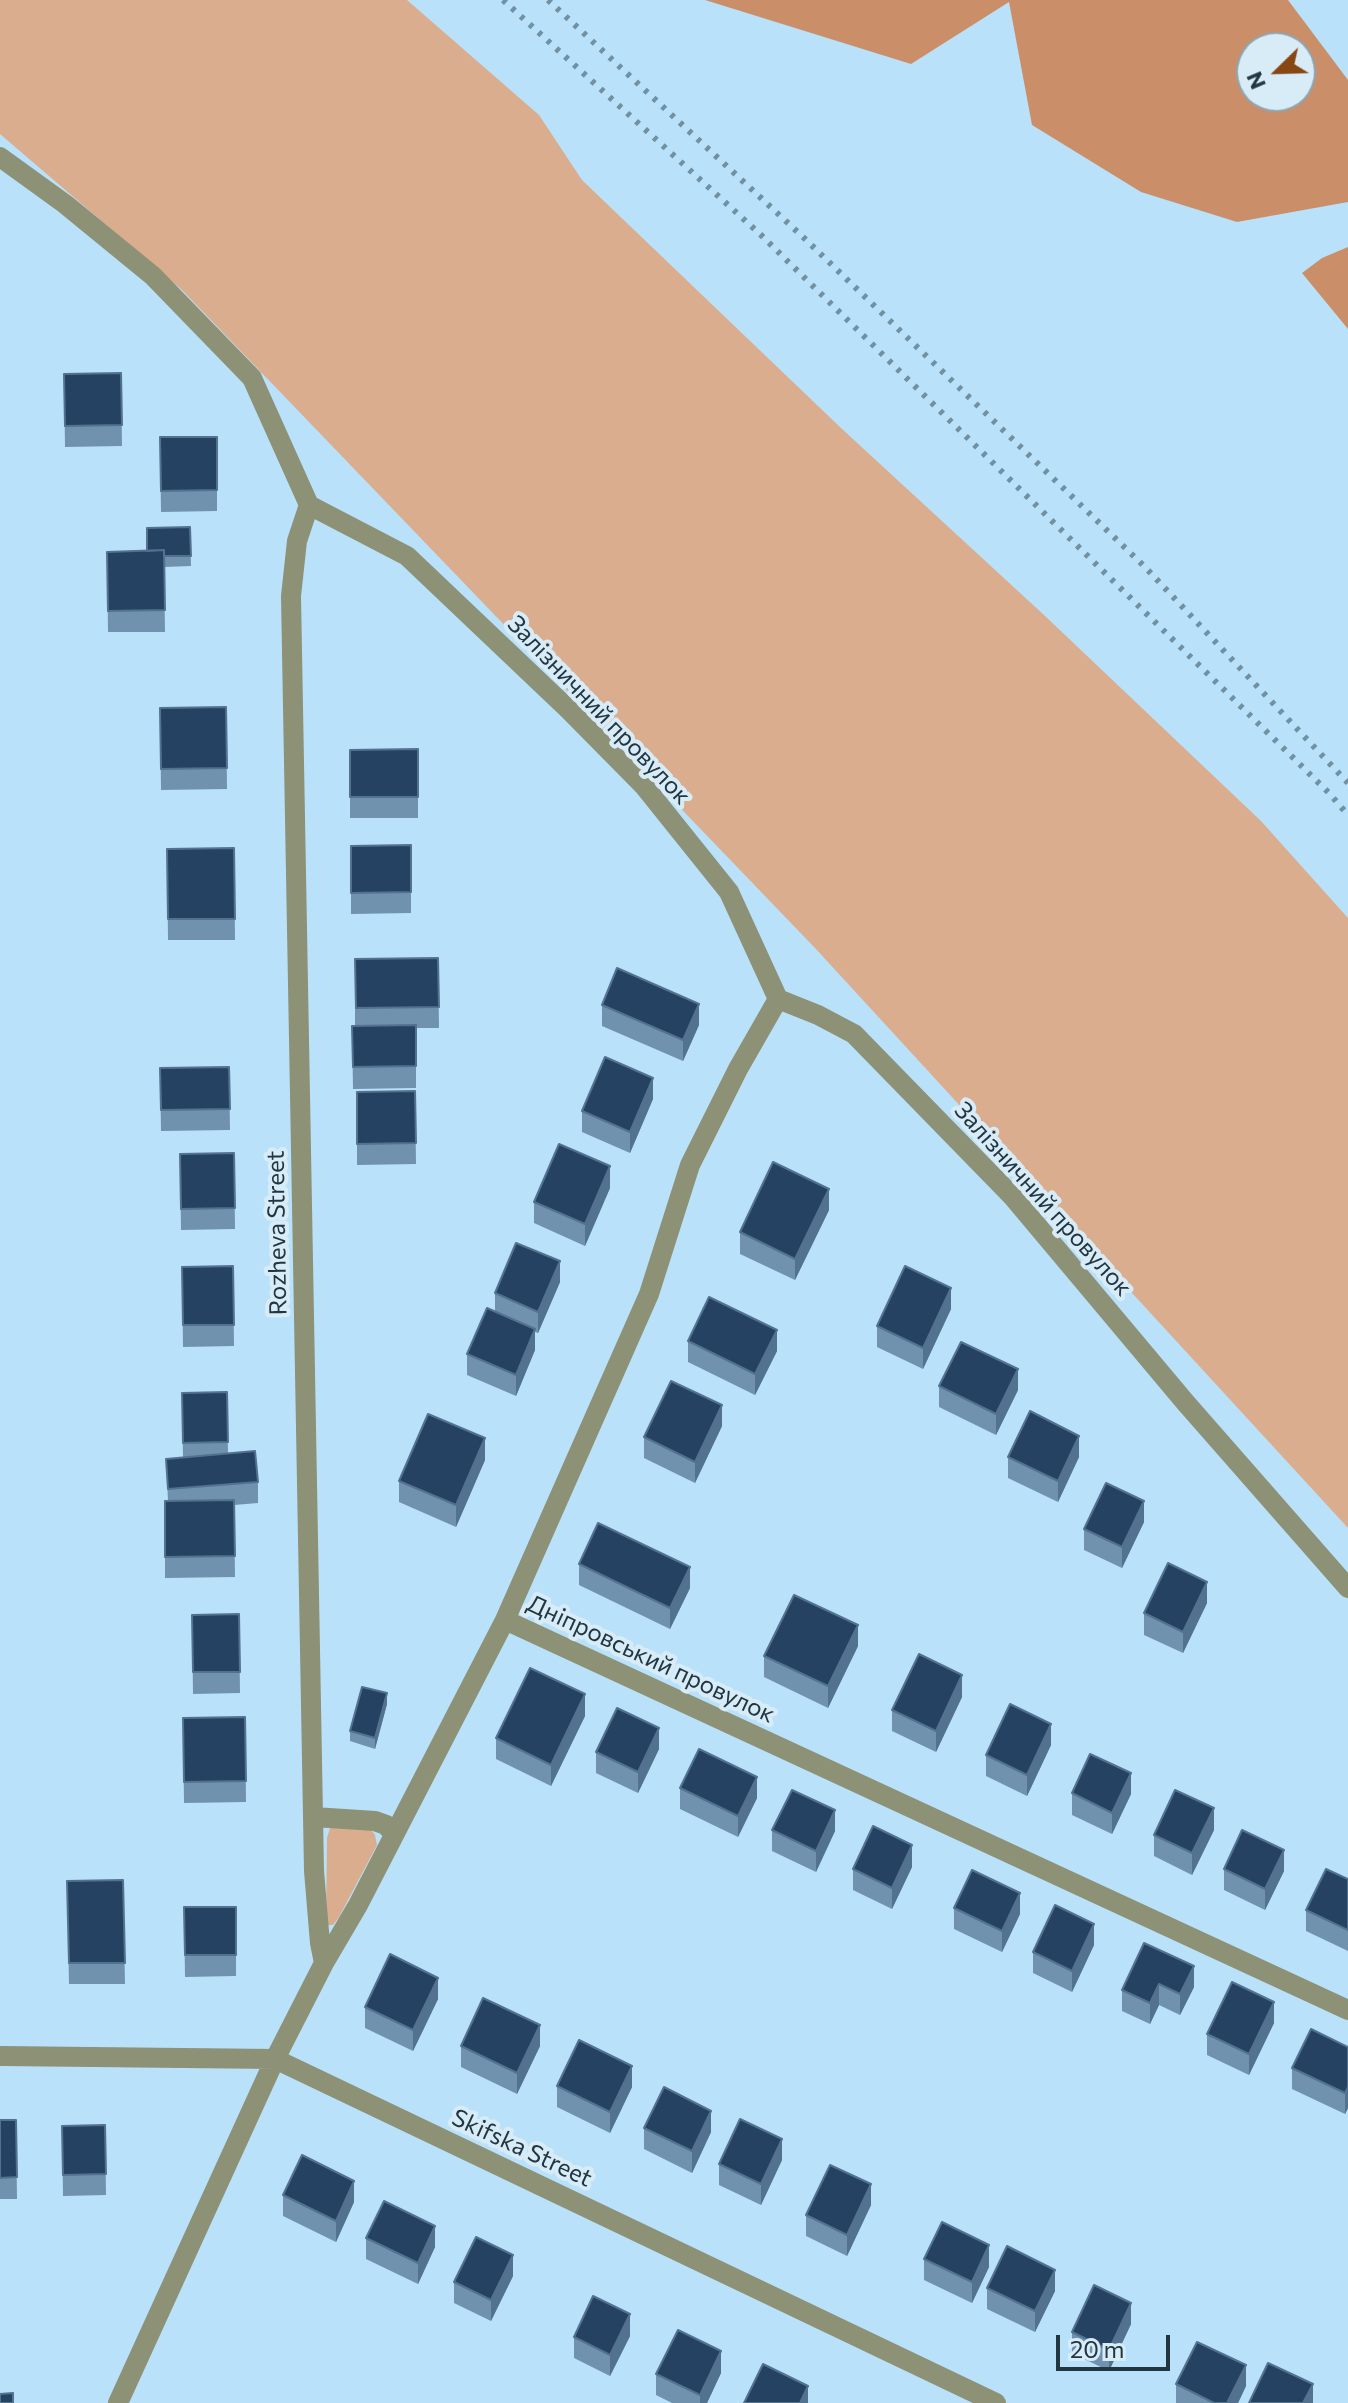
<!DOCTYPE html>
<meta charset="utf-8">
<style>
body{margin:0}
#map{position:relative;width:1348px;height:2403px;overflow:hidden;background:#b9e2fa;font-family:Commissioner,sans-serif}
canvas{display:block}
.north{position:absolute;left:1236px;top:32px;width:80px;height:80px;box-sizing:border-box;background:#d8ecf8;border:2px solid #8fa3af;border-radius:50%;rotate:247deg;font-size:22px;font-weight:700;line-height:32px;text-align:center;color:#223642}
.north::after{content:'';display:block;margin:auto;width:28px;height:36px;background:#884712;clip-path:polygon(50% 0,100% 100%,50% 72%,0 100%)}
.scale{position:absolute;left:1056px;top:2335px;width:114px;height:36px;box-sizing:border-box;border:4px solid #223642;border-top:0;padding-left:10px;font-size:24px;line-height:28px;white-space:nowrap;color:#223642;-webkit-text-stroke:6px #d8ecf8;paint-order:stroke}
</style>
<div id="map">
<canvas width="1348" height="2403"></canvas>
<div class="north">N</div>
<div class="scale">20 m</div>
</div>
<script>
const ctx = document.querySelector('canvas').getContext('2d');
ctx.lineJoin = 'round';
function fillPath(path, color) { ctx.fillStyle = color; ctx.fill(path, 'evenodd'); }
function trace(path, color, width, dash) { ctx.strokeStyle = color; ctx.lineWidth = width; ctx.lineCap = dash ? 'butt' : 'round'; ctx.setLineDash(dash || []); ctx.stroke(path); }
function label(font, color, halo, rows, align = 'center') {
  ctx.font = font + ' Commissioner,sans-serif'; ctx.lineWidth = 8; ctx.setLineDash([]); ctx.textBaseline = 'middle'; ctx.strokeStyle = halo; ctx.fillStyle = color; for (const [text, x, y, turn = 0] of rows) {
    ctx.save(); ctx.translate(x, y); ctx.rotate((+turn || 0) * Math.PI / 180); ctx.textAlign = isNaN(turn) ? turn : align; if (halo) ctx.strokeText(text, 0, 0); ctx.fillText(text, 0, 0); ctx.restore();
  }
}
const green = new Path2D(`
 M0 0H407L539 115 582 180 841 428 1044 615 1261 821 1348 918V1528L815 948 182 290 0 134Z
 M340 1827 370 1828 375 1835 377 1845 339 1917 333 1925H328L326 1919 327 1838 330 1828Z`);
const forest = new Path2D(`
 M705 0H1288L1348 80V202L1237 222 1141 192 1032 125 1009 2 911 64ZM1300 48V96H1252V48Z
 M1348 247V329L1302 273 1322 258Z`);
const minor = new Path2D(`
 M0 157 65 204 153 276 252 378 309 505 407 556 568 709 644 786 729 892 778 999 818 1015 854 1034 1013 1197 1185 1402 1348 1588
 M309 505 297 541 291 596 314 1871 320 1943 324 1963
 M778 999 738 1069 690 1165 649 1294 505 1620 1348 2010
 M314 1817 375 1821 386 1825 394 1834
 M0 2056 275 2059 996 2403
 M118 2403 275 2059 324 1963 358 1905 505 1620`);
const rail = new Path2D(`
 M503 0 761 235 1329 793 1348 815
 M548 0 803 237 1145 567 1348 783`);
const wall = new Path2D(`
 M121 373 122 446 65 447 64 374Z
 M160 437H217V511L161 512Z
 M190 527 191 566 164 567 165 632H108L107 552 147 551Z
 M226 707 227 789 161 790 160 708Z
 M418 749V818H350V750Z
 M411 845V913L351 914V846Z
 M234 848 235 940H168L167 849Z
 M438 958 439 1028H416V1088L353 1089 352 1026H355V959Z
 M602 1005 699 1025 683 1061 602 1026Z
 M229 1067 230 1130 161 1131 160 1068Z
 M415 1091 416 1164 357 1165V1092Z
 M653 1099 630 1153 582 1132V1111Z
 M234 1153 235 1229 181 1230 180 1154Z
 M610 1188 585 1246 534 1223V1202Z
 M829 1210 795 1280 740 1254V1232Z
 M233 1266 234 1346 183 1347 182 1267Z
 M560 1282 538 1333 535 1332V1350L516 1396 467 1375V1354L495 1311V1293Z
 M951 1309 923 1369 877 1347V1326Z
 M688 1341 777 1351 755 1395 688 1362Z
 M939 1386 1018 1390 996 1435 939 1407Z
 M227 1392 228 1454 258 1482V1503L234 1505 235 1577 165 1578V1501H168L166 1459 183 1458 182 1393Z
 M722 1426 695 1483 644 1458V1437Z
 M1008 1457H1079L1058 1502 1008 1478Z
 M485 1460 456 1527 399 1502V1481Z
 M1144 1522 1122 1568 1084 1550V1529Z
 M579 1564 690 1588 670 1629 579 1585Z
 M1207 1603 1183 1653 1144 1635V1613Z
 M239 1614 240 1693 193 1694 192 1615Z
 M858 1646 828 1708 764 1677V1656Z
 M962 1697 936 1752 892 1731V1710Z
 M387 1704 375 1749 350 1741V1731Z
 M585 1716 551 1786 496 1759V1738Z
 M245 1717 246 1802 184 1803 183 1718Z
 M1051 1745 1027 1796 986 1776V1755Z
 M659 1749 638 1793 596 1773V1752Z
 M680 1788 757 1798 738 1837 680 1809Z
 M1072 1793 1131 1794 1112 1834 1072 1815Z
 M772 1830 835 1831 816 1872 772 1851Z
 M1214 1830 1192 1875 1154 1856V1835Z
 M912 1867 892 1909 853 1890V1869Z
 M1224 1869 1284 1871 1265 1910 1224 1890Z
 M1348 1879V1951L1306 1931V1910Z
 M123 1880 125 1984H69L67 1881Z
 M184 1907H236V1976L185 1977Z
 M954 1908 1020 1914 1002 1952 954 1929Z
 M1144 1943 1194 1987 1180 2015 1159 2005 1150 2024 1122 2011V1990Z
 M1094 1945 1072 1992 1033 1973V1952Z
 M438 1999 413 2051 365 2028V2007Z
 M1274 2023 1249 2075 1207 2055V2034Z
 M461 2046H540L517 2094 461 2067Z
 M1348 2047V2108L1345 2114 1292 2089V2068Z
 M557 2086 632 2087 610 2133 557 2107Z
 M0 2120H16L17 2199H0Z
 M105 2125 106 2195 63 2196 62 2126Z
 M644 2128 711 2132 692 2173 644 2149Z
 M782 2160 761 2205 719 2185V2164Z
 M283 2195 354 2202 336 2242 283 2216Z
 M871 2205 847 2256 806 2236V2215Z
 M366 2238 435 2247 418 2284 366 2259Z
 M924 2259 989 2267 972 2303 924 2280Z
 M513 2276 491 2321 454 2303V2282Z
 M987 2288 1055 2291 1035 2332 987 2309Z
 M1131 2324 1109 2371 1072 2353V2332Z
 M630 2336 610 2376 574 2358V2337Z
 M721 2373 707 2403H672L656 2395V2374Z
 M1176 2384 1246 2386 1238 2403H1176Z`);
const shadedWall = new Path2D(`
 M699 1004V1025L683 1061V1040Z
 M653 1078V1099L630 1153V1132Z
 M610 1166V1188L585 1246V1224Z
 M829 1189V1210L795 1280V1259Z
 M560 1261V1282L538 1333V1312Z
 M951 1288V1309L923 1369V1348Z
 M535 1329V1350L516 1396V1375Z
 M777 1330V1351L755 1395V1374Z
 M1018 1369V1390L996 1435V1414Z
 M722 1405V1426L695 1483V1462Z
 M1079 1436V1457L1058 1502V1481Z
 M485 1438V1460L456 1527V1505Z
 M1144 1501V1522L1122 1568V1547Z
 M690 1567V1588L670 1629V1608Z
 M1207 1582V1603L1183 1653V1632Z
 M858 1625V1646L828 1708V1686Z
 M962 1675V1697L936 1752V1731Z
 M387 1693V1704L375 1749V1738Z
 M585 1694V1716L551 1786V1765Z
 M1051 1724V1745L1027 1796V1775Z
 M659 1728V1749L638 1793V1772Z
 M1131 1773V1794L1112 1834V1813Z
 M757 1777V1798L738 1837V1816Z
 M1214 1808V1830L1192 1875V1853Z
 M835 1810V1831L816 1872V1851Z
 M912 1845V1867L892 1909V1888Z
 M1284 1850V1871L1265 1910V1889Z
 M1020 1893V1914L1002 1952V1931Z
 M1094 1924V1945L1072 1992V1971Z
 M1194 1966V1987L1180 2015V1994Z
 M438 1978V1999L413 2051V2030Z
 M1159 1984V2005L1150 2024V2003Z
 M1274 2002V2023L1249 2075V2054Z
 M540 2025V2046L517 2094V2073Z
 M632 2066V2087L610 2133V2112Z
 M1348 2087V2108L1345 2114V2093Z
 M711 2111V2132L692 2173V2151Z
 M782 2139V2160L761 2205V2184Z
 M354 2181V2202L336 2242V2221Z
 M871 2184V2205L847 2256V2235Z
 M435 2226V2247L418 2284V2263Z
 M989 2245V2267L972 2303V2282Z
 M513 2255V2276L491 2321V2300Z
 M1055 2270V2291L1035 2332V2311Z
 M1131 2303V2324L1109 2371V2350Z
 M630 2314V2336L610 2376V2355Z
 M721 2351V2373L707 2403H700V2395Z
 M1246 2365V2386L1238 2403H1227Z
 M1313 2384V2403H1303Z
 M808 2386V2403H800Z`);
const building = new Path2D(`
 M121 373 122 425 65 426 64 374Z
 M160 437H217V490L161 491Z
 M190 527 191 556H164V550L147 551V528Z
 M164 550 165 610 108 611 107 552Z
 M226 707 227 768 161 769 160 708Z
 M418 749V797H350V750Z
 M411 845V892L351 893V846Z
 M234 848 235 919H168L167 849Z
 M438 958 439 1007 356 1008 355 959Z
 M617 968 699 1004 683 1040 602 1005Z
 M416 1025V1066L353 1067 352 1026Z
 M605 1057 653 1078 630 1132 582 1111Z
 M229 1067 230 1109 161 1110 160 1068Z
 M415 1091 416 1143 357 1144V1092Z
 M559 1144 610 1166 585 1224 534 1202Z
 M234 1153 235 1208 181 1209 180 1154Z
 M773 1162 829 1189 795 1259 740 1232Z
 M516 1243 560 1261 538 1312 495 1293Z
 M233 1266 234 1325H183L182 1267Z
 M905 1266 951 1288 923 1348 877 1326Z
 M709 1297 777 1330 755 1374 688 1341Z
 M487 1308 535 1329 516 1375 467 1354Z
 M961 1342 1018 1369 996 1414 939 1386Z
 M671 1381 722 1405 695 1462 644 1437Z
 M227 1392 228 1442 183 1443 182 1393Z
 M1030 1411 1079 1436 1058 1481 1008 1457Z
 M428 1414 485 1438 456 1505 399 1481Z
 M255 1451 258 1482 168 1489 166 1459Z
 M1106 1483 1144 1501 1122 1547 1084 1529Z
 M234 1500 235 1556 165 1557V1501Z
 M598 1523 690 1567 670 1608 579 1564Z
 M1168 1563 1207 1582 1183 1632 1144 1613Z
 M794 1595 858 1625 828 1686 764 1656Z
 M239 1614 240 1672H193L192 1615Z
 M919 1654 962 1675 936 1731 892 1710Z
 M530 1668 585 1694 551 1765 496 1738Z
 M362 1687 387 1693 375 1738 350 1731Z
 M1010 1704 1051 1724 1027 1775 986 1755Z
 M617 1708 659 1728 638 1772 596 1752Z
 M245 1717 246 1781 184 1782 183 1718Z
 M699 1749 757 1777 738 1816 680 1788Z
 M1090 1754 1131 1773 1112 1813 1072 1793Z
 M792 1790 835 1810 816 1851 772 1830Z
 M1175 1790 1214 1808 1192 1853 1154 1835Z
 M873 1826 912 1845 892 1888 853 1869Z
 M1242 1830 1284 1850 1265 1889 1224 1869Z
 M1326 1869 1348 1879V1930L1306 1910Z
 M972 1870 1020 1893 1002 1931 954 1908Z
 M123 1880 125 1963H69L67 1881Z
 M1055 1905 1094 1924 1072 1971 1033 1952Z
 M184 1907H236V1955H185Z
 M1144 1943 1194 1966 1180 1994 1159 1984 1150 2003 1122 1990Z
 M390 1954 438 1978 413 2030 365 2007Z
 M1232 1982 1274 2002 1249 2054 1207 2034Z
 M483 1998 540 2025 517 2073 461 2046Z
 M1311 2029 1348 2047V2087L1345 2093 1292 2068Z
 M579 2040 632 2066 610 2112 557 2086Z
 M664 2087 711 2111 692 2151 644 2128Z
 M740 2119 782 2139 761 2184 719 2164Z
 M0 2120H16L17 2177 0 2178Z
 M105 2125 106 2174 63 2175 62 2126Z
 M302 2155 354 2181 336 2221 283 2195Z
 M830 2165 871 2184 847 2235 806 2215Z
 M384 2201 435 2226 418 2263 366 2238Z
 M942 2222 989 2245 972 2282 924 2259Z
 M476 2237 513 2255 491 2300 454 2282Z
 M1007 2246 1055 2270 1035 2311 987 2288Z
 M1094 2285 1131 2303 1109 2350 1072 2332Z
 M593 2296 630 2314 610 2355 574 2337Z
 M678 2330 721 2351 700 2395 656 2374Z
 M1197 2342 1246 2365 1227 2403H1214L1176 2384Z
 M1268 2363 1313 2384 1303 2403H1249Z
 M763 2364 808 2386 800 2403H744Z
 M13 2393V2403H0V2394Z`);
const streetNames = [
 ["Залізничний провулок",599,710,46],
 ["Залізничний провулок",1043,1199,48],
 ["Rozheva Street",277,1233,-91],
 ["Дніпровський провулок",651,1659,25],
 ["Skifska Street",522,2148,25]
];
fillPath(green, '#daad8f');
fillPath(forest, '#ca8f69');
trace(minor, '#8d9175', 20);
trace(rail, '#7190a2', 6, [4, 8]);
fillPath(wall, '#7092ae');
fillPath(shadedWall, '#527290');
fillPath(building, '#264263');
trace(building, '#527290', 2);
label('24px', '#223642', '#d8ecf8', streetNames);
</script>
